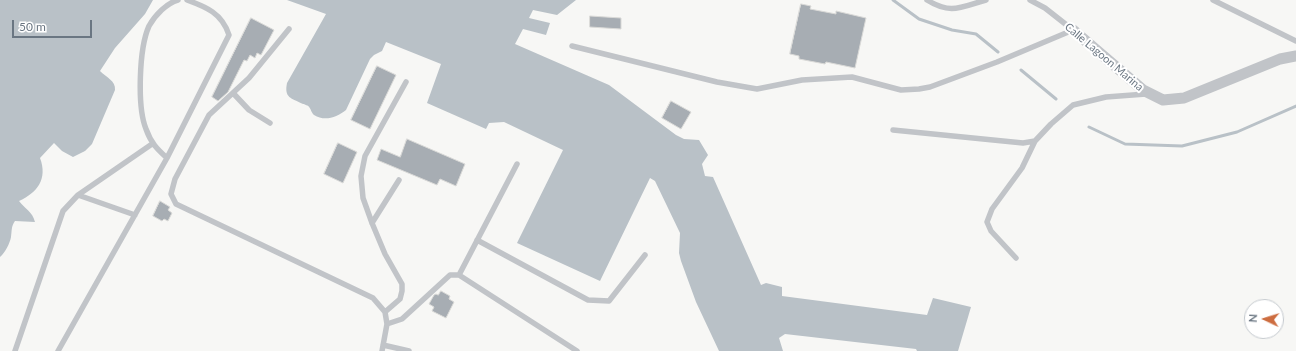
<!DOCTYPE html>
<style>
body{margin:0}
#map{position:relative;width:1296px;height:351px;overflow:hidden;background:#f7f7f5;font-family:Lato,sans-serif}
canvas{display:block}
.north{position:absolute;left:1244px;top:299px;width:40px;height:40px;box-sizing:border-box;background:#fff;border:1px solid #c3c8cd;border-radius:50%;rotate:274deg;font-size:11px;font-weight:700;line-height:16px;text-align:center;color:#6a7682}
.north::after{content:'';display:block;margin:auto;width:14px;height:18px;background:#cd6d40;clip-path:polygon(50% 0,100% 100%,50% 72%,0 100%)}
.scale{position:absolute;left:12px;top:20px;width:80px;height:18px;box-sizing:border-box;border:2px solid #6a7682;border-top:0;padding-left:5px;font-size:12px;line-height:14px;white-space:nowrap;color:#6a7682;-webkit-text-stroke:3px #fff;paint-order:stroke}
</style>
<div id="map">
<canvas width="1296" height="351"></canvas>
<div class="north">N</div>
<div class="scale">50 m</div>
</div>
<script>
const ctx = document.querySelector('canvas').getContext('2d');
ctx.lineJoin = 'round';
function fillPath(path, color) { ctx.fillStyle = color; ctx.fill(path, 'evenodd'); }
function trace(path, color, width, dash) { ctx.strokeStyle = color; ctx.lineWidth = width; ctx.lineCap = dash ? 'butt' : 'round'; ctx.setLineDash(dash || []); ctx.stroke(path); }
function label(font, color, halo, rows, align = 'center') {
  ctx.font = font + ' Lato,sans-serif'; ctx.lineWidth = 4; ctx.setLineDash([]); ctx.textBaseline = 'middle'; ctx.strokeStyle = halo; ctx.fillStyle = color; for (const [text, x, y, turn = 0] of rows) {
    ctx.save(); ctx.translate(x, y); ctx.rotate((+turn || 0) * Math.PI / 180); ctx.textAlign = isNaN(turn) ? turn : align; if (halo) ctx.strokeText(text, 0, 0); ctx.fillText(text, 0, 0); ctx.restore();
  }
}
const water = new Path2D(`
 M0 0H153L145 14 115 48 100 71C106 77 116 81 115 90L92 144 85 151 73 157 62 151 54 143 40 158C48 179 37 193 19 201 26 210 32 211 35 222L15 221C11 227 12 230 11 237 10 243 5 253 0 257Z
 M287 0H576L557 15 533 10 529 18 550 23 546 35 523 29 515 44 609 85 676 135 684 139 699 140 708 155 702 164 705 176 713 177 761 285 766 283 782 287V296L927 315 933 298 971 307 958 351H917L916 349 785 334 779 338 783 351H719L696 302 681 261 679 253 680 233 655 181 650 178 600 281 517 243 563 150 504 122 489 123 486 129 427 103 441 64 386 42 382 51 374 55 370 59 346 110C337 117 325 122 314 115 311 112 311 109 309 107 309 106 304 104 303 104 291 98 284 98 287 83L326 14Z`);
const stream = new Path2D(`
 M893 0 919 19 952 30 976 34 998 52
 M1021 70 1056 99
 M1089 127 1125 144 1182 146 1237 132 1296 106`);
const building = new Path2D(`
 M801 4 811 6 810 9 836 14V11L866 18 855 68 826 62 825 64 799 59V56L790 54Z
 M590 16 621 18V29L590 27Z
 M251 18 274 30 261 55 257 53 255 58 250 55 247 61 244 60 228 92 218 101 212 97Z
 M377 66 396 75 370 129 351 120Z
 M671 101 691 112 681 129 662 118Z
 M407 139 465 164 456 186 440 179 437 185 377 160 381 149 400 157Z
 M338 143 357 152 343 183 324 174Z
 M160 201 170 207 168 210 172 213 168 221 164 219 162 221 153 216Z
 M441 291 450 296 449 299 454 302 446 318 432 311 434 307 429 304 434 295 436 294 438 295Z`);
const lane = new Path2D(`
 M927 0C951 15 961 7 986 0
 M1213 0 1296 41
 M289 29 249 78 209 115 175 179 171 194 176 204 373 298 385 312 387 324 382 351
 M572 46 717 82 757 89 802 80 852 77 901 90 919 89 930 87 997 62 1073 30 1045 8 1030 0
 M233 93 249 110 270 123
 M893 130 1023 143 1035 141 1051 124 1073 105 1106 97 1146 94
 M167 158C157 149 151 143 146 129 137 107 139 48 149 26 155 15 167 3 178 0
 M78 195 135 215
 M372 223 399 180
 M477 240 588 300 609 301 645 255
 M1016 258 991 231 987 222 992 209 1022 168 1035 141
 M459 275 517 164
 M385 312 400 299 402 291V284L385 254 372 223 363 198 361 176 365 156 406 82
 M387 324 402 319 450 275H459L577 351
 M383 345 409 351
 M15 351 63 211 78 195 152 144
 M58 351 167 158 229 35C222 13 206 7 187 0`);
const street = new Path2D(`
 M1073 30 1143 90 1163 100 1184 98 1280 59 1296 56`);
const streetNames = [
 ["Calle Lagoon Marina",1104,57,40]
];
fillPath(water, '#b9c1c7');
trace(stream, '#b9c1c7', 3);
fillPath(building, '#a7adb3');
trace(building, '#d9d9d7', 1);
trace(lane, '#c1c4c8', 5.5);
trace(street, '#c1c4c8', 11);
label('11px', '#6a7682', '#fff', streetNames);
</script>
